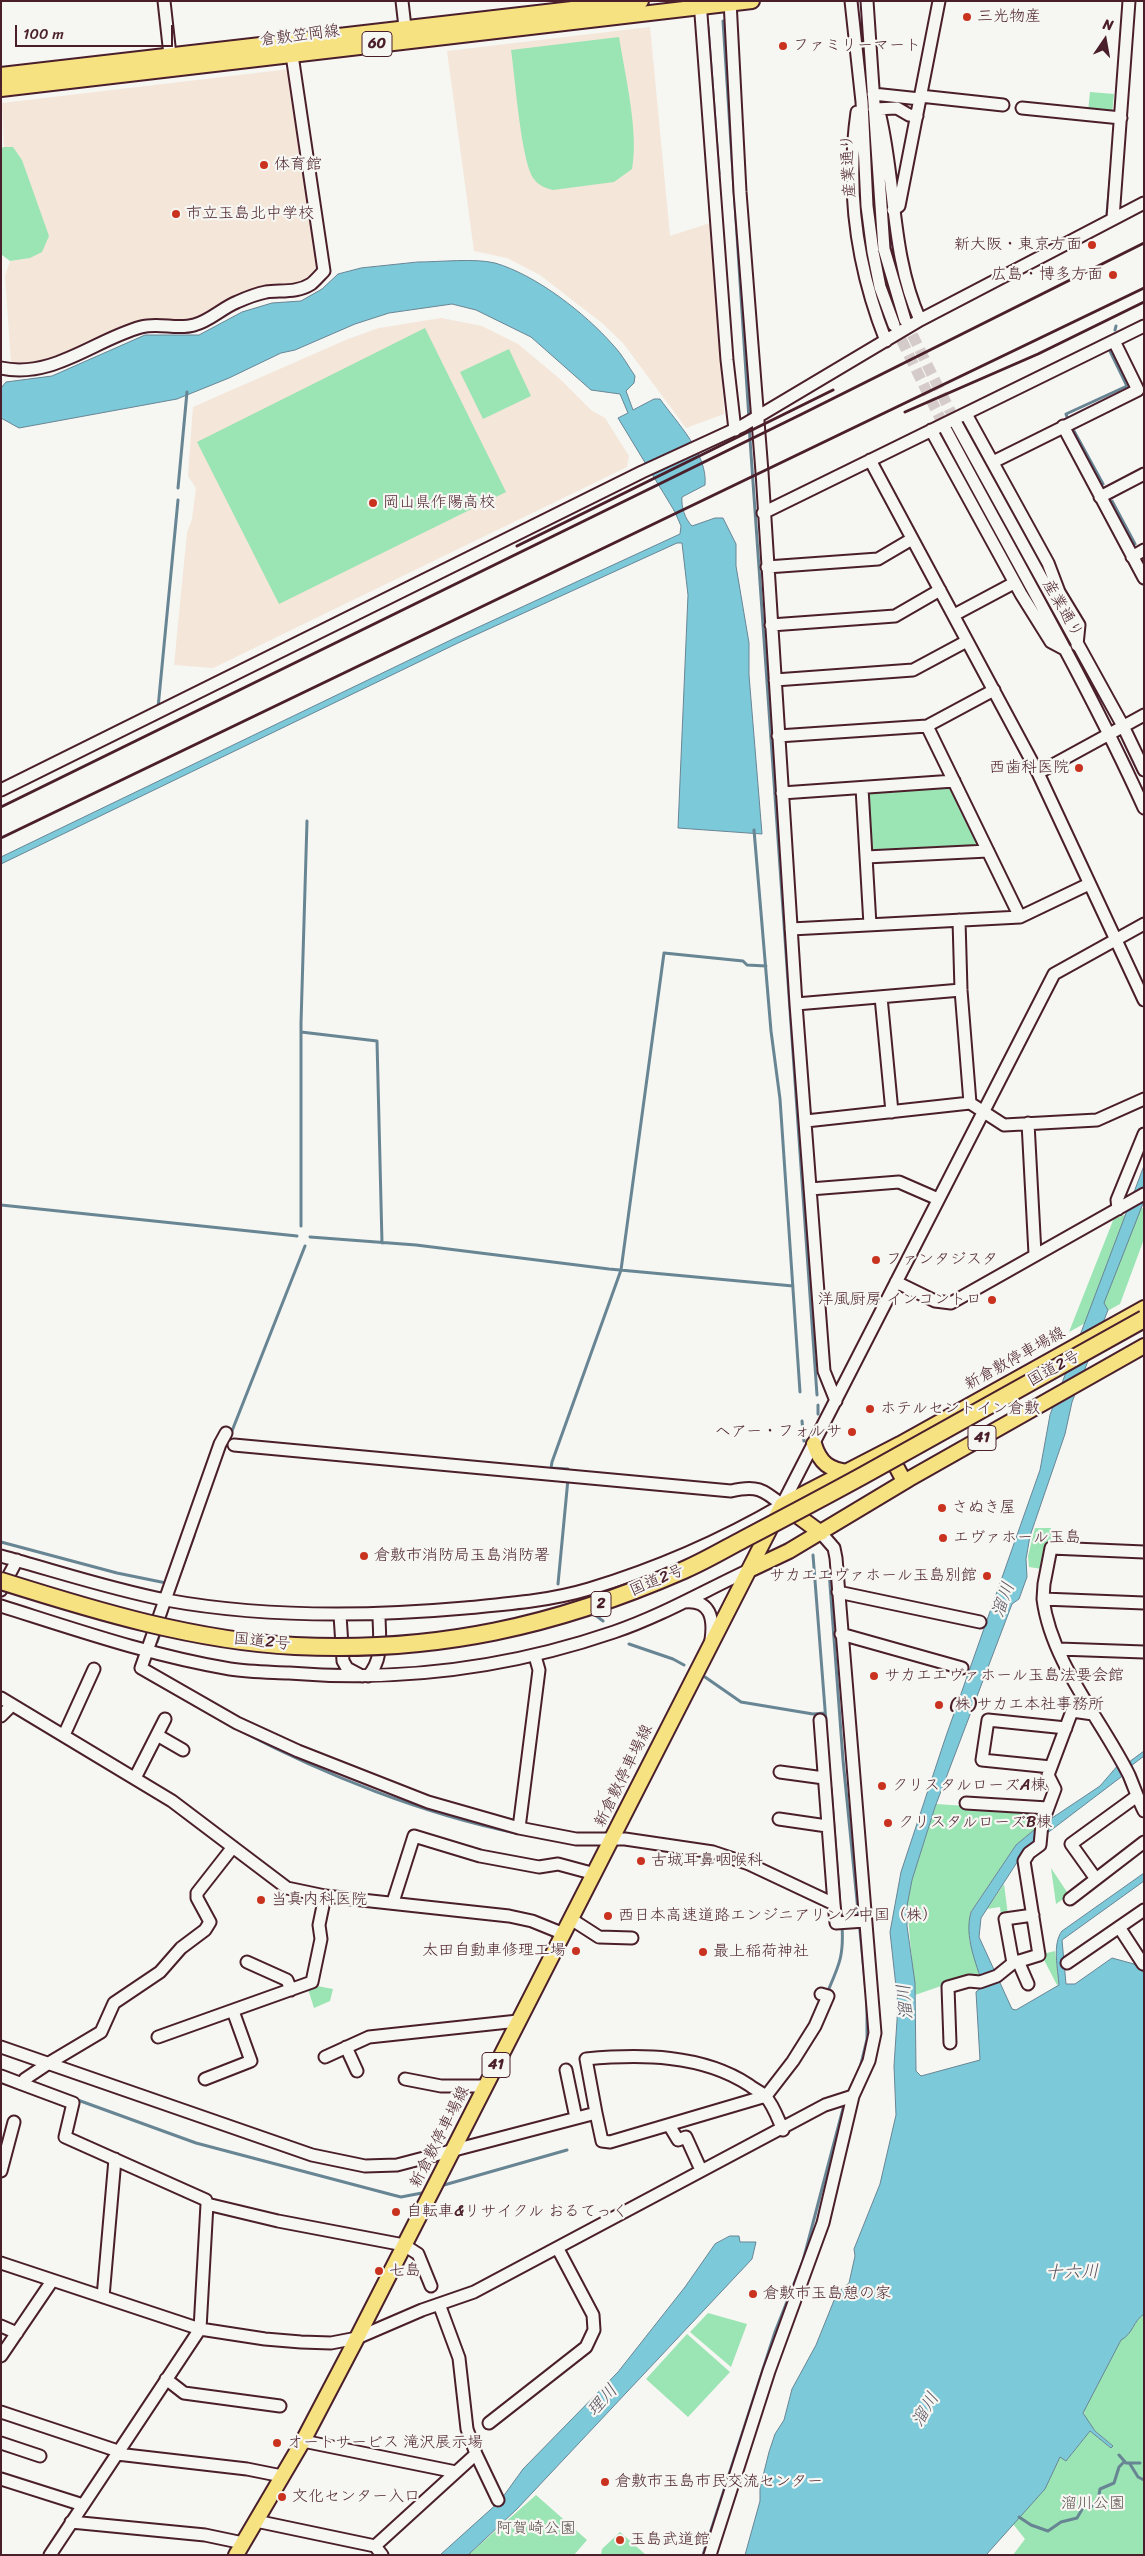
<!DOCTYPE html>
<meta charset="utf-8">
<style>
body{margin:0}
#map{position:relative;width:1145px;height:2556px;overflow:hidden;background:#f6f6f2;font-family:Sriracha,sans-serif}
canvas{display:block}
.frame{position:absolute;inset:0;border:2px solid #4a1f2b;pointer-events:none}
.north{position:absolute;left:1080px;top:15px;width:50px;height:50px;-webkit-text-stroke:4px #f6f6f2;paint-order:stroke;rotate:12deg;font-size:14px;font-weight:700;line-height:20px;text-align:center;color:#4a1f2b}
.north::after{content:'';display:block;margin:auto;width:18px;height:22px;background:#4a1f2b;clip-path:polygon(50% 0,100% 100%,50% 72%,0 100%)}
.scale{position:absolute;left:15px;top:25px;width:158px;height:22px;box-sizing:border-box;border:2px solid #4a1f2b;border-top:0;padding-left:6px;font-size:15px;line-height:18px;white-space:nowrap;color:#4a1f2b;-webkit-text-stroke:4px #f6f6f2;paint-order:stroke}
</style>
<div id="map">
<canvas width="1145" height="2556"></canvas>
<div class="frame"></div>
<div class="north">N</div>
<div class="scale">100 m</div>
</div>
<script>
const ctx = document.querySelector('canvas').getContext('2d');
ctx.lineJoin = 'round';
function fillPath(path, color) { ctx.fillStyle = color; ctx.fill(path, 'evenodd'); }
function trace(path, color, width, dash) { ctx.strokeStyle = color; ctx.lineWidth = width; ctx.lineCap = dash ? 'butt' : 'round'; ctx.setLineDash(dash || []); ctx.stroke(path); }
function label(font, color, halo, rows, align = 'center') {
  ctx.font = font + ' Sriracha,"Klee One",sans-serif'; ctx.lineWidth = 4.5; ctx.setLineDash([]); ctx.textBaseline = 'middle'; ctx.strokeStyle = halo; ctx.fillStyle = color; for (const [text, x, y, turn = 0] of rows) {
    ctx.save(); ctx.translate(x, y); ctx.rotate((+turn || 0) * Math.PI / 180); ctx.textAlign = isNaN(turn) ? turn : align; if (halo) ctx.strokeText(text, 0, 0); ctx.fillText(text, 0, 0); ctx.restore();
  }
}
const built = new Path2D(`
 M650 27 670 236 713 222 724 414 686 428 623 343 602 323 540 275 507 258 474 251 447 51Z
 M290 69 320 267 310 280 200 319 188 322 161 321 135 323 86 346 24 366 11 363 5 276 10 261 30 258 32 193 22 160 13 147H4L2 103Z
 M441 318 482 326 518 344 560 379 591 410 605 418 629 456 627 467 213 668 174 665 187 533 192 519 196 488 188 476 193 407 348 339 379 328Z`);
const green = new Path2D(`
 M619 37C625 75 639 132 632 169L614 182 553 190C546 188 539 186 534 179 521 162 515 76 511 50Z
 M1090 92 1114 94 1112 114 1088 112Z
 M4 147H13L22 160 49 236 42 252 30 258 10 261 2 255 1 251V148Z
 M425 328 506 492 279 604 197 442Z
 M509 349 531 396 483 419 460 372Z
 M951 784 983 849 868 854 864 790Z
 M1144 1208V1239L1120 1304 1069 1332 1114 1218C1124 1217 1132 1209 1144 1208Z
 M1035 1528H1051V1545L1042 1569 1029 1567 1028 1556Z
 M936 1804 1041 1811 1034 1830 1016 1845 970 1913 969 1939 980 1977 970 1976 915 1995 907 1906 912 1880Z
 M1051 1868 1069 1895 1056 1904Z
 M1004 1884 1008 1915 1001 1916 1000 1907 987 1909Z
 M1055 1951 1059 1984 1057 1985 1043 1958V1954Z
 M317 1986 333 1989 330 2001 314 2008 308 1989Z
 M708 2313 747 2324 731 2367 690 2332Z
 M1144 2314V2555H1013L1025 2539 1013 2524 1045 2489 1060 2456 1066 2461 1090 2431 1111 2448 1113 2446C1103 2436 1083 2425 1084 2409L1121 2340C1133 2334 1133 2321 1144 2314Z
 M687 2334 730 2372 688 2417 646 2379Z
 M536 2495 587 2540 574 2555H468Z
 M620 2532 646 2555H601L602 2549Z`);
const water = new Path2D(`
 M418 262C440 262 474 258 495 263 536 275 585 313 613 345 622 354 628 366 635 376L634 383 626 391 633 410 654 399H660C677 423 708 454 705 485L682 497C681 507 685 519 692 526L715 518H723L736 544V566L749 643V675L762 834 678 828 688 595 682 543H677L458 643 1 864V857L457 637 680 534 681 526 675 512 618 418 628 413 620 394 591 390 531 337 476 310 452 304 389 313 355 324 295 350 281 353 229 378 177 399 19 428 1 418V388L6 382 52 376 145 335H199L242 312 272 303 301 301 322 289 338 274 361 268Z
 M1144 1166V1201L1104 1303 1108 1310 1072 1402 1065 1434 1030 1536 1026 1559 1027 1577 1019 1599 1012 1604 935 1807 912 1880 907 1906V1926L915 1983 916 2071 921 2076 980 2060 976 1992 983 1986C976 1962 964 1937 971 1912L1016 1845 1034 1830 1100 1786 1119 1764 1125 1765 1144 1751V1756L1127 1769 1125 1774 1025 1850 981 1918 979 1937 1012 2009 1016 2010 1059 1985C1058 1969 1052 1944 1062 1931L1144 1873V1881L1062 1940 1066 1984H1075L1112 1958 1134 1964 1144 1973V2314C1133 2321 1133 2334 1121 2340L1083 2413 1095 2431 1113 2446 1111 2448 1090 2431 1066 2461 1060 2457 1045 2489 986 2555H745L760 2501V2488L769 2452 775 2434 784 2420 792 2389 816 2345 837 2293 849 2283 855 2256 854 2249 880 2184 896 2115 894 2066 898 2005 890 1932 901 1872 945 1739 1040 1470 1050 1415Z
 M730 2236H739L740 2242H756L752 2259 517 2509 468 2555H440L500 2501 523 2469 618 2372 685 2287 715 2244Z`);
const stream = new Path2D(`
 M723 21 749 419
 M708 27 719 174
 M1107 214 1111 171
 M1115 330 1116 326
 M1067 417 1066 414 1127 386 1110 351
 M749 425 817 1395
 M1074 431 1103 484
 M178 488 187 392
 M1112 501 1135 544
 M158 708 178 500
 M754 830 771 1031 780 1099 800 1392
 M301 1032 377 1041 382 1243
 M1 1205 297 1236
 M301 1226V1023L307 821
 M310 1237 416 1245 609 1269 793 1286
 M818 1405V1414
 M802 1421 804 1441
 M230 1436 305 1246
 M568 1473V1469L551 1468 552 1462 621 1270 664 953 743 961 747 965 766 966
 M1 1542 117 1573 176 1585 194 1536
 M813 1555 826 1722
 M829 1571 843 1760 866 1991
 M558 1584 568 1479
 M590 1611 603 1621
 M164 1622 167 1611
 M157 1642 161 1631
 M629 1644 673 1659 684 1665
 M146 1675 145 1677 223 1721
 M705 1677 741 1702 813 1714 825 1713
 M241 1731C325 1775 423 1814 516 1833
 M831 1788 841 1919
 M827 1993C839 1965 844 1957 842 1925
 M860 2068 867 2039V2005
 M847 2095 854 2080
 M75 2099 196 2143 393 2195 401 2197 422 2193
 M444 2185 567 2150
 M1119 2455 1126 2463H1140
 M1130 2464 1138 2477 1144 2480
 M1019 2517 1031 2525 1048 2531 1061 2522 1077 2518 1084 2506H1097L1100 2489 1114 2483 1119 2467 1124 2462
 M703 2555 775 2332 803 2261 845 2101`);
const minorTunnel = new Path2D(`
 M905 320 957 425
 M894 325 946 430`);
const minor = new Path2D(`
 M164 1 171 64
 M402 1 406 36
 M700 1 727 360 735 430
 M730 1 740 192 762 472 796 1004 824 1371 836 1401
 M851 1 862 102 867 206 873 252 880 287 894 325
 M867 1 884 249 905 320
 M873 94 920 99
 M920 96 1003 105
 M1022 108 1121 118
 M874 109 897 108 909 115 917 116
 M857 112C846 190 857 268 886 341
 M880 116C896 184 891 255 920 320
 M893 210 899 206 939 1
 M1113 218 1129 1
 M1 368C53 379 94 340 141 327 159 322 177 330 194 325 210 321 222 308 237 302 246 298 256 294 266 292 281 290 297 293 311 284 315 281 320 275 324 271L292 55 293 46
 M966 414 1048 563 1059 592 1079 625 1077 645
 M957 425 1123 726 1144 770
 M1063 426 1144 578
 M931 430 1021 594 1051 642 1066 650
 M946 430C1013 556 1085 678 1144 808
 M870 460 1038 773 1144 1000
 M993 462 1138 390 1114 341
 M1100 497 1144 474
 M763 513 1144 326
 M1132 557 1144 550
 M767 567 878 559 912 539
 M954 615 1014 583
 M771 625 895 616 940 590
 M775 680 913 670 967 641
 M927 726 1020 917
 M778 736 927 726 994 690
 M1038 773 1144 715
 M862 788 870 925
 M1 790 642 472 742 426 920 320 1144 203
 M782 793 954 781
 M866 857 988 851
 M959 920 961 990 970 1103
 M791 929 1020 917 1089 884
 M881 997 892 1112
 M796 1004 961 990
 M806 1121 970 1103 1004 1125 1097 1120 1144 1099
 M1028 1123 1035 1254
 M810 1189 899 1182 938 1199
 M1118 1209 1117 1200 1144 1134
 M896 1282 935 1301 951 1303 1144 1194
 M226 1433 220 1444 141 1668 237 1723 298 1751 428 1802 519 1828 576 1839H625L713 1852 749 1864 834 1904 836 1923 865 1921
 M234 1445 731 1491C756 1485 763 1489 782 1505
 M1 1556C56 1571 110 1589 166 1600 265 1618 365 1617 465 1608 506 1604 549 1601 589 1589 655 1569 722 1540 782 1505L1054 974 1144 924
 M1 1590 17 1560
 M838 1592 980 1622
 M1043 1599 1044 1584 1051 1548 1144 1552
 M684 1602C711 1599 714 1619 711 1640
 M1144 1603 1043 1599C1051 1662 1101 1719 1129 1775 1134 1787 1138 1799 1144 1811
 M1 1606C77 1630 152 1656 230 1669 249 1672 269 1672 289 1673 400 1682 509 1668 614 1632 661 1616 704 1591 749 1570
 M340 1615 343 1661 347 1668 362 1676
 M841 1634 962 1668
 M1059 1649 1144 1652
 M368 1676C384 1659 379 1636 379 1614
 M1 1698 172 1801 287 1888 325 1896 509 1916 532 1921 564 1934
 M1 1716 12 1705
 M820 1720 834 1904
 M64 1735 94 1669
 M157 1735 183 1750
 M1051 1767 982 1760 988 1720 1066 1728
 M780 1772 824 1778
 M135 1778 165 1719
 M1137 1796 1071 1844 1096 1879 1144 1842
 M966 1803 1048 1808
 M779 1819 827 1826
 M519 1828 539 1670 535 1656
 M1070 1899 1096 1879
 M393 1902 414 1836 480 1856 539 1867 558 1864 595 1874
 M571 1919 599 1937 632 1938
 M1119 1927 1143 1964
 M1018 1961 1028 1984
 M247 1962 287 1980 291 1990
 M1013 1963 1005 1919 1033 1915
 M1067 1963 1144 1910
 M158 2037 312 1982 321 1939 319 1925 325 1896
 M950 2043 948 1987 969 1981 980 1982 997 1976 1013 1963 1039 1955 1024 1861 1029 1853 1040 1845 1042 1824 1055 1789 1048 1775 1072 1711 1093 1714
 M1 2047 312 2155 365 2166 397 2165 596 2113 586 2059C640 2054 702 2054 749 2085 754 2089 761 2092 765 2096 773 2104 778 2119 783 2130
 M346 2047 357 2071
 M325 2057 369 2037 518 2021
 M566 2070 576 2118
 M1 2076 22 2084 25 2079 49 2063 101 2032 114 2003 160 1972 181 1948 205 1930 210 1922 197 1898V1893L233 1847
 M205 2079 251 2061 233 2011
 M405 2079 441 2086H486
 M22 2084 73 2103 65 2137 206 2200 207 2204
 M596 2113 602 2141 610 2142 766 2096 793 2061 815 2026 828 1996 821 1994
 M669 2125 678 2140 686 2137 701 2170
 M1 2171 14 2122
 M1 2263 200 2329 265 2339 301 2342 331 2343 357 2338 422 2310 474 2292 825 2105 853 2096
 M103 2297 115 2159
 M1 2326 17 2333
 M1 2356 52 2281
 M166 2379 184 2393 280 2406
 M1 2412 118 2451
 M489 2423 586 2347 594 2330 593 2315 558 2249
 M303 2441 456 2472
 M1 2443 40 2456
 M117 2454 247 2469 282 2476
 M476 2454 498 2500
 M1 2479 83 2505
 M256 2521 375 2546 382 2555
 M71 2522 205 2535 243 2543
 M375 2546 476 2454 467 2429 459 2358 439 2304
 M50 2555 200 2329 207 2204 278 2221 404 2245 418 2254 431 2286
 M710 2555 769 2371 823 2223 853 2096 869 2061 875 2033 836 1558 834 1548 821 1533`);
const major = new Path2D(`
 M1 75 641 1
 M1 89 752 1
 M814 1444C820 1463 829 1470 849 1472
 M888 1451 904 1481
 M787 1508 821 1533
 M749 1570 789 1551 909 1479 1144 1346
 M236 2555 303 2441 357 2338 782 1505 900 1444 1144 1308`);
const rail = new Path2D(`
 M905 412 1038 354 1144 302
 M517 546 833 390
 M1 807 802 414 1144 243
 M1 838 1144 288`);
const highwayBridge = new Path2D(`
 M1 1581C96 1611 195 1641 295 1646 436 1653 556 1626 684 1570 705 1561 725 1549 744 1539 784 1518 824 1497 864 1475 957 1423 1051 1371 1144 1319`);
const markers = [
 [967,17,5,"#c8321e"],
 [783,46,5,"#c8321e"],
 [264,165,5,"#c8321e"],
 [176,214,5,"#c8321e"],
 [1092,245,5,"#c8321e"],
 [1113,275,5,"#c8321e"],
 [373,503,5,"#c8321e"],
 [1079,768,5,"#c8321e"],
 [876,1260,5,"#c8321e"],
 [992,1300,5,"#c8321e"],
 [870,1409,5,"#c8321e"],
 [852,1432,5,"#c8321e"],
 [942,1508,5,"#c8321e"],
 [943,1538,5,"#c8321e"],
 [364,1556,5,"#c8321e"],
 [987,1576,5,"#c8321e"],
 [874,1676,5,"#c8321e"],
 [939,1705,5,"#c8321e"],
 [882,1786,5,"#c8321e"],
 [888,1823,5,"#c8321e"],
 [641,1861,5,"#c8321e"],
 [261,1900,5,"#c8321e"],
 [608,1916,5,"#c8321e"],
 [576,1951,5,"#c8321e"],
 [703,1952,5,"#c8321e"],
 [396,2212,5,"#c8321e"],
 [379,2271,5,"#c8321e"],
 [753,2294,5,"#c8321e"],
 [277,2443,5,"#c8321e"],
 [605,2482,5,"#c8321e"],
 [282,2497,5,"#c8321e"],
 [620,2540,5,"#c8321e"]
];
const shields = [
 [377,44,30],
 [982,1438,28],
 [601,1604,20],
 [496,2065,28]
];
const shieldNames = [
 ["60",377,44],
 ["41",982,1438],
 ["2",601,1604],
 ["41",496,2065]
];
const poiNames = [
 ["三光物産",977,17],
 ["ファミリーマート",793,46],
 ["体育館",274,165],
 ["市立玉島北中学校",186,214],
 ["新大阪・東京方面",1082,245,"right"],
 ["広島・博多方面",1103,275,"right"],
 ["岡山県作陽高校",383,503],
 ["西歯科医院",1069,768,"right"],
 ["ファンタジスタ",886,1260],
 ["洋風厨房 インコントロ",982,1300,"right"],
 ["ホテルセントイン倉敷",880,1409],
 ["ヘアー・フォルサ",842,1432,"right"],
 ["さぬき屋",952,1508],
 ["エヴァホール玉島",953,1538],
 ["倉敷市消防局玉島消防署",374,1556],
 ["サカエエヴァホール玉島別館",977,1576,"right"],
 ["サカエエヴァホール玉島法要会館",884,1676],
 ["(株)サカエ本社事務所",949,1705],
 ["クリスタルローズA棟",892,1786],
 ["クリスタルローズB棟",898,1823],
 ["古城耳鼻咽喉科",651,1861],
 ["当真内科医院",271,1900],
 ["西日本高速道路エンジニアリング中国（株）",618,1916],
 ["太田自動車修理工場",566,1951,"right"],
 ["最上稲荷神社",713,1952],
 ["自転車&リサイクル おるてっく",406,2212],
 ["七島",389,2271],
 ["倉敷市玉島憩の家",763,2294],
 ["オートサービス 滝沢展示場",287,2443],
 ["倉敷市玉島市民交流センター",615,2482],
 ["文化センター入口",292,2497],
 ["玉島武道館",630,2540]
];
const streetNames = [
 ["倉敷笠岡線",300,36,-7],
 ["産業通り",849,166,-93],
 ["産業通り",1062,609,60],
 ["新倉敷停車場線",1015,1359,-29],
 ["国道2号",1054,1369,-29],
 ["国道2号",657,1581,-23],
 ["国道2号",262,1642,6],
 ["新倉敷停車場線",624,1776,-64],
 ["新倉敷停車場線",440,2137,-63]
];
const parkNames = [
 ["溜川公園",1093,2504],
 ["阿賀崎公園",536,2529]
];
const waterNames = [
 ["溜川",1004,1600,-70],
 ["溜川",906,2002,-95],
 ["十六川",1072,2273,-1],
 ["理川",603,2401,-48],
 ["溜川",926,2410,-59]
];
fillPath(built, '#f4e6d9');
fillPath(green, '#9be4b3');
fillPath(water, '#7cc9da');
trace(water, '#688594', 1);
trace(stream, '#688594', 3);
trace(minorTunnel, '#d4cbca', 11, [11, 5.5]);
trace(minor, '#4a1f2b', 15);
trace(major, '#4a1f2b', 18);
trace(minor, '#f6f6f2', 11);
trace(major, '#f7e281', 14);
trace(rail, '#4a1f2b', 3);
trace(highwayBridge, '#4a1f2b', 20, []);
trace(highwayBridge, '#f7e281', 16);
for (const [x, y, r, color] of markers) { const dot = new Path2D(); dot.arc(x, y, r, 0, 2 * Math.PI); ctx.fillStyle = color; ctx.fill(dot); trace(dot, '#f6f6f2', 2); }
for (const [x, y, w] of shields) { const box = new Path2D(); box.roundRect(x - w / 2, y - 12.5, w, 25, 4); ctx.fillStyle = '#f6f6f2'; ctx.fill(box); trace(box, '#4a1f2b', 1); }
label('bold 15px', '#4a1f2b', null, shieldNames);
label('16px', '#4a1f2b', '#f6f6f2', poiNames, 'left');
label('16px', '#4a1f2b', '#f6f6f2', streetNames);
label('16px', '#5e504d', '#f6f6f2', parkNames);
label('italic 18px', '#595260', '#f6f6f2', waterNames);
</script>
